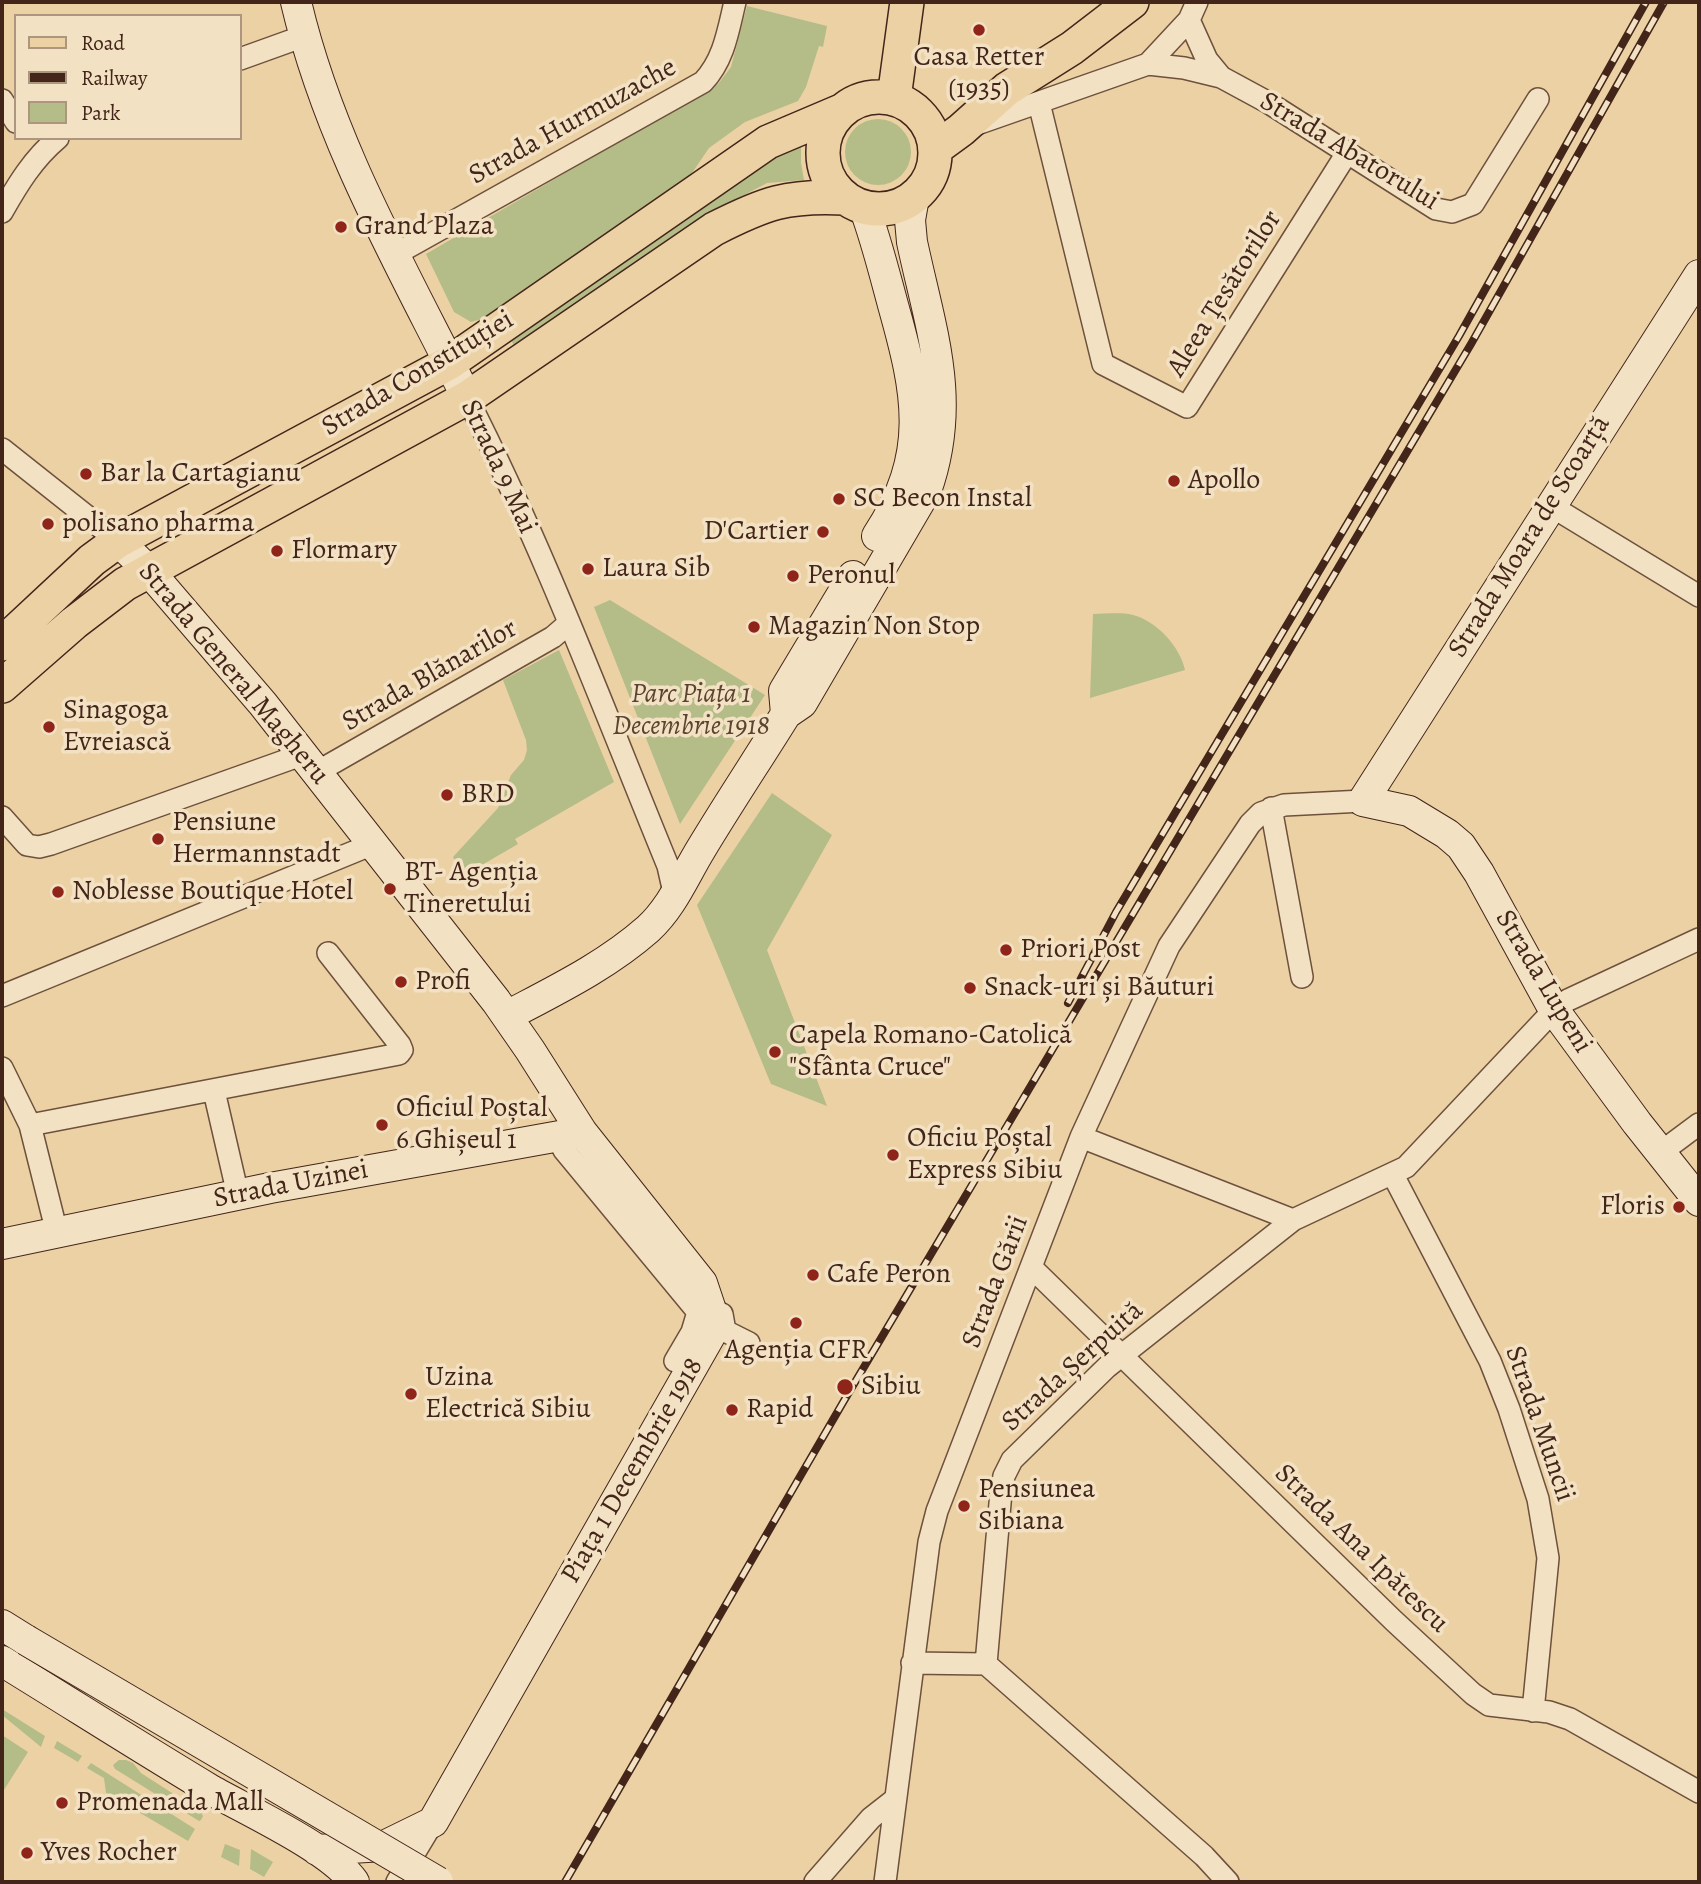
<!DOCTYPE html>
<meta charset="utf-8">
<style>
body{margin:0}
#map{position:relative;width:1701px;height:1884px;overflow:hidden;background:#ecd1a5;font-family:Alegreya,serif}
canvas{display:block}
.frame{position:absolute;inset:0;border:4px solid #432619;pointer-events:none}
.legend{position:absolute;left:14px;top:14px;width:228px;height:126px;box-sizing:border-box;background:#f3e1c4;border:2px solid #ad9680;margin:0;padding:9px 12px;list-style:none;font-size:21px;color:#432619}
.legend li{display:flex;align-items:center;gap:14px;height:35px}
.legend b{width:35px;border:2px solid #ad9680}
</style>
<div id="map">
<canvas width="1701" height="1884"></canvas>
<div class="frame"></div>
<ul class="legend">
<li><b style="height:9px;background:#ecd1a5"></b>Road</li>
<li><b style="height:9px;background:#432619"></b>Railway</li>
<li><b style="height:19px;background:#b4bc88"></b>Park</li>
</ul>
</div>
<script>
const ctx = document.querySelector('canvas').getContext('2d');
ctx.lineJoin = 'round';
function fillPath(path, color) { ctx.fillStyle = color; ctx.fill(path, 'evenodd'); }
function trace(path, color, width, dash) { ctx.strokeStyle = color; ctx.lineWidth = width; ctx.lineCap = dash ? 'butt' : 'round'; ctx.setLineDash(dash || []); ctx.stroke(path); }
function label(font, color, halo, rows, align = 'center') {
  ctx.font = font + ' Alegreya,serif'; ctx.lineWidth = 7; ctx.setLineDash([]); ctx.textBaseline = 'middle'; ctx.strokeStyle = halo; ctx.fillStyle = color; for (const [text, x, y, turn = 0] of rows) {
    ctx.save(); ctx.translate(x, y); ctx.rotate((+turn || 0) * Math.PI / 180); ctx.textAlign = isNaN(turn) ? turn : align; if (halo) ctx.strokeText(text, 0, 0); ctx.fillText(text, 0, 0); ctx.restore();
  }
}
const green = new Path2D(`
 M747 6 827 26 823 47 819 46 806 87 798 101 745 122 709 148 692 173 669 194 489 317 471 322 454 312 426 254 718 84 731 67Z
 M845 152a33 33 0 1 1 66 0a33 33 0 1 1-66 0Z
 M801 145V163L804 180 767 183 748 193 639 262 515 347 509 337 758 159Z
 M610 600 765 695 680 824 594 607Z
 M1093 614C1105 614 1120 612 1133 615 1156 621 1180 646 1185 670L1090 698Z
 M559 650 614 782 515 839 518 844 463 876 453 857 498 808 511 775 524 760 527 750 526 740 503 680Z
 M772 793 832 835 767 950 827 1106 771 1084 697 905Z
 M2 1709 45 1736 41 1747 2 1715Z
 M2 1735 28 1752 2 1793Z
 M57 1741 82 1756 78 1762 54 1748Z
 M119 1760H126L133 1763 141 1773 200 1811 203 1816 201 1820 199 1821 115 1769 113 1765Z
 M91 1763 195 1829 188 1841 106 1793 104 1778 87 1768Z
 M225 1844 240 1850 239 1866 221 1857Z
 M251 1849 273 1862 264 1877 250 1869Z`);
const street = new Path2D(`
 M1189 20 1207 60 1221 77
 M240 59 304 36
 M1148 64 1189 20 1197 2
 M2 100 16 122
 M1039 103 1103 364 1187 407 1347 153
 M974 125 1148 64 1184 68 1221 77 1269 103 1436 209 1452 212 1473 204 1538 99
 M2 212C18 184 33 159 58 138
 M394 255 703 82C724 60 728 31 735 2
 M467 398C544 549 604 710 668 866L675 897
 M2 449 118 541
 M1551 506 1699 596
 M317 772 553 637 568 624
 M1271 808 1302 977
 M2 817 27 845 39 847 51 844 304 754
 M2 996 373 844
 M2 1068 30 1125 57 1233
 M214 1091 238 1195
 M30 1125 399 1054 402 1050 400 1045 328 953
 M556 1135 564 1150 698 1312 705 1316 719 1314
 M1081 1137 1293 1220
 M1660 1153 1699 1124
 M1393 1175 1490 1361 1509 1409 1538 1499 1548 1558 1533 1711
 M1032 1268 1394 1621 1473 1694 1489 1705 1549 1712 1570 1719 1699 1792
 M722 1314 725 1331 749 1343
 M675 1361 692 1332 698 1312
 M912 1663 986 1664
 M986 1664 1001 1492 1004 1476 1012 1460 1107 1367 1293 1220 1406 1167 1554 1010 1568 1000 1699 939
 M986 1664 1204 1856 1228 1882
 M397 1882 433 1822
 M815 1882 871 1818 894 1800
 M885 1882 929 1542 937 1511 1081 1137 1169 946 1250 824 1261 813 1284 805 1363 801`);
const secondary = new Path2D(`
 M296 2C329 143 403 269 467 398
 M864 207C876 239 884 272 893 305 918 394 931 454 877 536
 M1699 275 1363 801 1409 811 1447 834 1461 846 1479 873 1554 1010 1637 1123 1699 1201
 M118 541 148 570 263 704 496 1001 530 1050 582 1132 702 1283 712 1313 711 1334 433 1822 384 1846 317 1850
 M786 714 784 691 853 576
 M507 1016C556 990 606 966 648 929 672 907 684 877 701 849 728 804 758 759 786 714L802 703 926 491C958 401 931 331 912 242L910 220 914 197
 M2 1244 270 1188 582 1132
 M2 1625 26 1640
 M2 1661C72 1704 141 1748 211 1790 248 1811 331 1849 354 1882`);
const primary = new Path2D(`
 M823 153a56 56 0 1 1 112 0a56 56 0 1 1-112 0Z
 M894 98 907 2
 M935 149 961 130 1007 89 1072 48 1132 2
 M2 644 92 560 118 541 449 363 768 142 841 111
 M2 686 74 623 125 584 467 398 714 229C765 203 787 195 845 198`);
const rail = new Path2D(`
 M1068 1003 1116 912 1459 336 1646 2
 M565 1882 845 1399 1471 344 1664 2`);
const secondaryBridge = new Path2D(`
 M26 1640 438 1882`);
const markers = [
 [979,30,7,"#8f2418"],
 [341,227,7,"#8f2418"],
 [86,474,7,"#8f2418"],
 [1174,481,7,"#8f2418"],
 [839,499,7,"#8f2418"],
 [48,524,7,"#8f2418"],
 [823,532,7,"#8f2418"],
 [277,551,7,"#8f2418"],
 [588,569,7,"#8f2418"],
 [793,576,7,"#8f2418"],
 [754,627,7,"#8f2418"],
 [49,727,7,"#8f2418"],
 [447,795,7,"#8f2418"],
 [158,839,7,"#8f2418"],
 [390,889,7,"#8f2418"],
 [58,892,7,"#8f2418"],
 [1006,950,7,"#8f2418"],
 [401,982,7,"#8f2418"],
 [970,988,7,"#8f2418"],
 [775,1052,7,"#8f2418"],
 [382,1125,7,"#8f2418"],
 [893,1155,7,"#8f2418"],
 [1679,1207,7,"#8f2418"],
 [813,1275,7,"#8f2418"],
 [796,1323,7,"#8f2418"],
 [845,1387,9,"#8f2418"],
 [411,1394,7,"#8f2418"],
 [732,1410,7,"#8f2418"],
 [964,1506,7,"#8f2418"],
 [62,1803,7,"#8f2418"],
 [27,1853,7,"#8f2418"]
];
const poiNames = [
 ["Casa Retter",979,58,"center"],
 ["(1935)",979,90,"center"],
 ["Grand Plaza",355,227],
 ["Bar la Cartagianu",100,474],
 ["Apollo",1188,481],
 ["SC Becon Instal",853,499],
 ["polisano pharma",62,524],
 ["D'Cartier",809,532,"right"],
 ["Flormary",291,551],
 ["Laura Sib",602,569],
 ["Peronul",807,576],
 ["Magazin Non Stop",768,627],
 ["Sinagoga",63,711],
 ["Evreiască",63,743],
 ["BRD",461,795],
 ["Pensiune",172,823],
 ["Hermannstadt",172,855],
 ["BT- Agenția",404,873],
 ["Tineretului",404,905],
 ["Noblesse Boutique Hotel",72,892],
 ["Priori Post",1020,950],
 ["Profi",415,982],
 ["Snack-uri și Băuturi",984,988],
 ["Capela Romano-Catolică",789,1036],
 ["\"Sfânta Cruce\"",789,1068],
 ["Oficiul Poștal",396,1109],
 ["6 Ghișeul 1",396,1141],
 ["Oficiu Poștal",907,1139],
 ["Express Sibiu",907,1171],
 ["Floris",1665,1207,"right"],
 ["Cafe Peron",827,1275],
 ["Agenția CFR",796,1351,"center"],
 ["Uzina",425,1378],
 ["Electrică Sibiu",425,1410],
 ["Sibiu",861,1387],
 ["Rapid",746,1410],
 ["Pensiunea",978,1490],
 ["Sibiana",978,1522],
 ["Promenada Mall",76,1803],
 ["Yves Rocher",41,1853]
];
const streetNames = [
 ["Strada Hurmuzache",573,122,-29],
 ["Strada Abatorului",1349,152,31],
 ["Aleea Țesătorilor",1225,294,-58],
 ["Strada Constituției",418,374,-31],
 ["Strada 9 Mai",498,467,65],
 ["Strada Moara de Scoarță",1530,537,-58],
 ["Strada General Magheru",233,674,50],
 ["Strada Blănarilor",430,676,-30],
 ["Strada Lupeni",1543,982,59],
 ["Strada Uzinei",291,1185,-11],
 ["Strada Gării",996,1282,-69],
 ["Strada Șerpuită",1073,1367,-42],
 ["Strada Muncii",1539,1424,71],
 ["Piața 1 Decembrie 1918",633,1471,-60],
 ["Strada Ana Ipătescu",1361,1549,44]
];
const parkNames = [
 ["Parc Piața 1",691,695],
 ["Decembrie 1918",691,727]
];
fillPath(green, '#b4bc88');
trace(street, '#6d513c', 24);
trace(secondary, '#432619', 32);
trace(primary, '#432619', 36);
trace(street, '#f3e1c4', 21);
trace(secondary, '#f3e1c4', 30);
trace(primary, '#ecd1a5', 33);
trace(rail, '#432619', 8);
trace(rail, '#f3e1c4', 5, [16]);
trace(secondaryBridge, '#432619', 32, []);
trace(secondaryBridge, '#f3e1c4', 30);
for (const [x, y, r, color] of markers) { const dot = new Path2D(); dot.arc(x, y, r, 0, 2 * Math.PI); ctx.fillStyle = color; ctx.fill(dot); trace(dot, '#f3e1c4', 2.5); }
label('28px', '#432619', '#f3e1c4', poiNames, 'left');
label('28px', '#432619', '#f3e1c4', streetNames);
label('italic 28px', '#5a442f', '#f3e1c4', parkNames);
</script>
